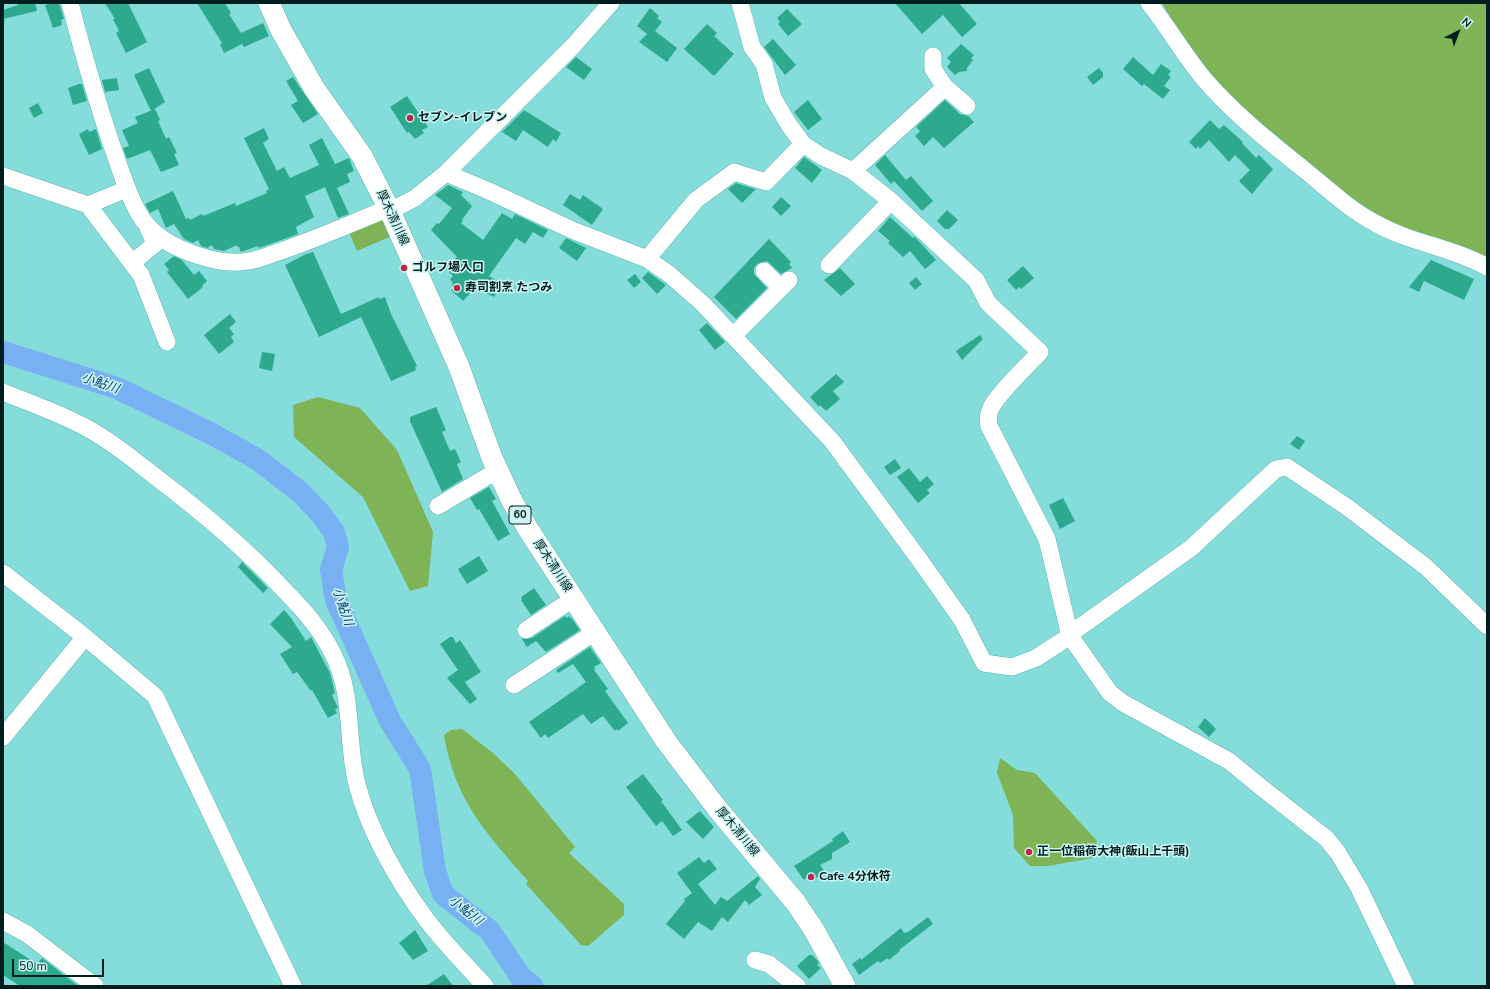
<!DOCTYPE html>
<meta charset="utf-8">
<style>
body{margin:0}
#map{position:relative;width:1490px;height:989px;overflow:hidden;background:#84dddb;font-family:"Nunito Sans",sans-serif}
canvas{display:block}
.frame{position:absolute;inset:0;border:4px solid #011d1d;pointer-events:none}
.north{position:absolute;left:1438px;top:12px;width:40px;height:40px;-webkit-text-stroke:3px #ccf6f4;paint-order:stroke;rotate:42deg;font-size:11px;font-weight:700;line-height:16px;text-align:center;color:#011d1d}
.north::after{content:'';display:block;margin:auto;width:14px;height:18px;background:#011d1d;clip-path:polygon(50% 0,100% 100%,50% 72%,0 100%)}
.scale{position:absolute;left:12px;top:959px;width:92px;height:18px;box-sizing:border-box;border:2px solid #011d1d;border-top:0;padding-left:5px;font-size:12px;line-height:14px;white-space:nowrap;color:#011d1d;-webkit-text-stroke:3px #ccf6f4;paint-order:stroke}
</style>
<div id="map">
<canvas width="1490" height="989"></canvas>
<div class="frame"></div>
<div class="north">N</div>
<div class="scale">50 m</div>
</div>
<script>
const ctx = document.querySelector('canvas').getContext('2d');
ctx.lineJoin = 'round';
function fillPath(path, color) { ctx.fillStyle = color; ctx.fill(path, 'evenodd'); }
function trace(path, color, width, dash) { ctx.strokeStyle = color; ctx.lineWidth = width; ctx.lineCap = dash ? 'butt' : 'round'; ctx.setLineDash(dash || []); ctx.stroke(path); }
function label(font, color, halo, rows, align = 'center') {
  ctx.font = font + ' "Nunito Sans","Noto Sans JP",sans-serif'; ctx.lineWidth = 3; ctx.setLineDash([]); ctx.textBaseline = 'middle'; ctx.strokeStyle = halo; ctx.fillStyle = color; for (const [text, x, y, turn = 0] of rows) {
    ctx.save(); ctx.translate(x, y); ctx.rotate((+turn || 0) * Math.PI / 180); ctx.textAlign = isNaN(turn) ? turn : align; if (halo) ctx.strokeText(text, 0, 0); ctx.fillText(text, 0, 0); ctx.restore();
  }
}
const green = new Path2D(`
 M1162 3H1487V259L1396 225 1357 202 1237 103 1216 81 1190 49Z
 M384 218 392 236 357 251 348 230Z
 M318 397 360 408 397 450 433 532 428 586 410 591 363 497 294 437 293 405Z
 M462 729 493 753 515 774 575 847 569 853 624 904V915L588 946 581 945 526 884 528 881C486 833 455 801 444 735L451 730Z
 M1000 758 1017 770 1035 773 1097 841 1093 858 1048 866H1030L1014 848 1013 815 997 773Z`);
const river = new Path2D(`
 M3 352 117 388 212 434 257 459 300 492 320 513 334 532 338 547 331 570 336 600 390 721 420 769 435 871 443 894 490 931 520 976 532 986`);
const building = new Path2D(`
 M18 3H35L37 11 3 19V10L18 5Z
 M52 3H59L64 19 61 20 62 25 53 28 45 5Z
 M105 3H128L147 42 126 53 116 33 119 31 113 19H115Z
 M197 3H225L231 13 229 14 241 33 263 23 269 36 244 47 242 44 224 53 220 44 222 43Z
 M895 3H959L977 24 962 37 943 15 922 34Z
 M650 8 659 16 657 18 662 22 655 31 677 48 667 62 639 42 647 34 637 26Z
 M787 9 802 24 788 36 778 24 780 22 777 18Z
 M707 24 717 33 714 36 734 54 714 76 684 49Z
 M773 39 796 65 785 75 764 47Z
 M961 44 974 55 971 58 973 60 967 68V71L959 72 955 75 947 67 951 62 947 58Z
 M576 57 592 69 584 80 566 67Z
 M1133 57 1153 75 1161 64 1171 71 1168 75 1171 77 1164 86 1170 90 1163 99 1144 84 1142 86 1123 69Z
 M149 68 165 102 151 111 134 75Z
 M1099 68 1103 73V77L1093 85 1087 77Z
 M293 77 318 114 303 123 291 105 298 101 286 81Z
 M117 78 119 90 105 92 102 80Z
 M79 84H82L87 101 73 105 68 88Z
 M407 96 428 127 422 130 424 133 415 139 409 132 407 133 390 107Z
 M808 100 822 119 808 130 794 112Z
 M945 100 960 114 968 116 974 122 944 148 933 137 924 146 915 136 920 131 916 127Z
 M38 103 43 113 34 118 29 108Z
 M155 109 160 120 158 121 166 139 169 137 177 153 174 154 179 165 161 172 150 150 127 159 123 148 129 146 122 130 138 123 135 117Z
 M524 110 561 133 556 142 553 139 548 147 523 130 516 141 502 132Z
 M1210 120 1219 129 1224 125 1243 142 1242 143 1256 158 1259 155 1273 169 1252 194 1239 181 1250 170 1235 155 1229 162 1209 140 1200 149 1198 146 1196 149 1189 142Z
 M264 128 269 139 263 143 277 171 284 167 290 178 319 165 309 145 322 138 335 164 349 158 354 171 347 174 350 182 337 188 349 214 338 218 325 187 305 196 314 217 296 227 298 234 259 248 258 246 241 252 239 247H237V245L224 251 214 249 212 245 207 248 201 246 198 240 193 243 184 239 174 224 166 228 158 209 150 213 145 204 173 191 186 219 189 218 190 220 202 214 203 216 235 203 236 206 267 193 266 191 269 189 244 138Z
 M88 129 89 132 96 129 102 149 89 155 79 134Z
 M885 155 906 180 911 176 933 201 922 211 894 181 891 184 875 165Z
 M804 157 822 170 812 183 795 168Z
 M736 183 755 189H756L742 203 728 189Z
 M448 185 463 192 461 195 472 206 462 220 463 221 461 223 483 240 502 213 512 219 515 214 548 230 543 238 533 232 525 244 516 238 489 276 502 284 494 297 475 288 463 301 451 290 454 288 452 286 453 283 450 279 453 276 446 269 457 257 431 230 437 223 439 224 452 208 435 195Z
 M570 194 580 200 583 195 603 209 592 225 563 205Z
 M781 197 791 206 781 216 772 207Z
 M947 210 958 220 949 229H945L937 221Z
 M890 217 913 238 915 237 936 260 925 269 910 251 903 257 888 243 890 241 878 231Z
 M566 238 586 248 577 261 559 248Z
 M769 239 791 262 789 264 792 268 781 274 767 261 757 264 754 268V274L767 288 736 319 714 297Z
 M313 252 341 314 379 297 380 299 385 297 391 314 417 366 415 367 416 370 391 381 361 317 319 337 285 265 304 255Z
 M174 256 182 260 194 275 199 271 207 281 202 286 203 287 188 299 167 272 169 270 164 264Z
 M1431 260 1474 279 1464 300 1424 281 1419 292 1409 287Z
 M1023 266 1034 278 1021 289 1019 287 1016 290 1007 280Z
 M840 268 855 284 841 296 824 280Z
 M648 272 666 285 657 294 642 278Z
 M635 274 641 282 634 288 627 280Z
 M916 277 922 284 915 290 909 283Z
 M230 314 236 322 229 328 234 334 231 337 234 342 219 354 204 335Z
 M707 323 725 342 715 350 699 330Z
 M980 335 983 339 962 360 956 351Z
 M262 352 275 354 272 371 259 368Z
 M836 374 844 382 833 391 840 399 826 411 820 405 819 407 810 397Z
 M436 407 446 430 442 432 450 451 455 449 461 462 457 464 463 479 442 492 410 421V417Z
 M1297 436 1305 441 1299 450 1290 444Z
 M895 459 901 468 890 475 884 467Z
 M909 468 920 482 927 476 934 484 927 490 930 493 918 503 897 477Z
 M489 487 496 499 492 501 510 534 498 541 479 509 477 510 470 498Z
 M1063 498 1075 521 1060 529 1049 505Z
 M479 556 488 571 467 584 458 569Z
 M242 562 268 588 263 593 238 567Z
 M534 588 546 605 531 615 521 600 522 599 521 597Z
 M284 610 291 618 306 641 311 637 330 673 335 693 332 695 338 708 335 709 337 713 328 718 312 690 311 691 297 672 293 674 280 654 292 647 270 624Z
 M565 616 567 618 569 616 573 620 580 630 546 652 536 641 527 647 522 639 532 638Z
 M450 637H453L456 643 460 640 481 672 465 682 477 699 470 704 447 678 458 670 440 644Z
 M590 647 601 663 594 667 595 670H594L608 689 605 691 628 723 618 731 617 729 615 731 603 716 591 724 583 714 548 738 545 734 541 738 529 722 586 682 573 664 558 673 556 670Z
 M1205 718 1216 729 1209 737 1198 727Z
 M643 774 663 800 661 801 682 830 673 836 662 821 656 826 626 787Z
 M700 811 714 827 703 839 686 822Z
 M843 831 850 842 832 853V859L820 865 825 872 810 882 807 877 804 880 794 866 833 841 832 839Z
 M699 857 704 863 709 859 717 869 698 884 715 905 721 897 727 901 758 876 760 879 755 887 762 895 749 905 745 900 728 922 722 917 712 931 698 922 684 939 666 924 685 901 684 899 692 893 677 873Z
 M928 917 933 924 899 950 900 951 889 960 888 958 880 963 878 961 859 975 852 964 860 958 861 960 901 928 904 933 908 932Z
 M415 930 428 951 413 960 399 943Z
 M3 942 37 964 42 958 78 986H20L3 975Z
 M809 955H812L817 960 819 963 817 965 821 968 809 979 797 966Z
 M444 974 453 986H426Z`);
const minor = new Path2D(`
 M70 3C84 57 99 110 118 163 124 181 134 211 147 225 167 249 219 267 249 261 259 260 269 255 278 252 314 240 347 225 382 211H390L415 198 446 173 574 45 611 3
 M740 3 752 47 764 64 773 98 789 125 803 144 821 156 853 171 891 201 976 280 988 303 1040 352C1029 364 995 396 990 410 988 416 988 421 989 426L1047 539 1070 636 1110 693 1123 703 1229 761 1262 788 1327 839 1338 853 1359 888 1406 986
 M1149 3C1168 27 1184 55 1204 79 1234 114 1271 143 1307 172 1329 190 1350 210 1375 223 1410 243 1451 247 1487 267
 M933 56V69L945 87 967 106
 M853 171 945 87
 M446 173 489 191 572 230 647 259 669 274 703 304 832 441 919 559 962 620 984 663 1012 667 1036 658 1070 636
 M3 176 88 205 127 189
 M88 205 141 275 167 342
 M647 259 696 200 734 172 766 182 803 144
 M133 262 155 244 147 225
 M829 265 891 201
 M764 271 781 288
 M733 336 789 280
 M3 392C30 403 59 413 85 427 111 441 134 460 157 478 202 512 246 549 284 590 303 609 321 629 333 654 354 696 346 736 356 780 367 827 397 880 426 919 444 943 465 964 485 986
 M438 506 488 476 500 475
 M3 573 85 637 155 696 293 986
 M526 630 573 599
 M1070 634 1191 548 1276 469 1287 467 1347 507 1426 567 1487 626
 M514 685 595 632
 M3 737 85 637
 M3 921 27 934 95 986
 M755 960 769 964 797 986`);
const major = new Path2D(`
 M269 3 281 30 314 88 362 156 390 211 459 367 492 458 512 501 528 529 666 741 716 807 796 903 814 930 845 986`);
const markers = [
 [410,118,4,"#b9284a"],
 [404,268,4,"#b9284a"],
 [457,288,4,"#b9284a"],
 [1029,852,4,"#b9284a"],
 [811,877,4,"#b9284a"]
];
const shields = [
 [520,515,22]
];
const shieldNames = [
 ["60",520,515]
];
const poiNames = [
 ["セブン-イレブン",418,118],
 ["ゴルフ場入口",412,268],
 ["寿司割烹 たつみ",465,288],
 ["正一位稲荷大神(飯山上千頭)",1037,852],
 ["Cafe 4分休符",819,877]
];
const streetNames = [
 ["厚木清川線",392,218,65],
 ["厚木清川線",552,566,57],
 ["厚木清川線",737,832,50]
];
const waterNames = [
 ["小鮎川",100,384,19],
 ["小鮎川",342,607,71],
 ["小鮎川",465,911,38]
];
fillPath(green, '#7eb356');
trace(river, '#77b0f3', 22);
fillPath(building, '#2da98d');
trace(minor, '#5ab4b1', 18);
trace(major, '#5ab4b1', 22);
trace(minor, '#fff', 17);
trace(major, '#fff', 21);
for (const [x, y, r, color] of markers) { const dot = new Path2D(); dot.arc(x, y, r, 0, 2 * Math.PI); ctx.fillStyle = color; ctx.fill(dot); trace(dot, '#ccf6f4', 1.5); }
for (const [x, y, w] of shields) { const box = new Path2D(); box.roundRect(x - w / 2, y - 9, w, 18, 3); ctx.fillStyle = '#ccf6f4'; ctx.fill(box); trace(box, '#011d1d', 1); }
label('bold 11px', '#011d1d', null, shieldNames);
label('bold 12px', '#011d1d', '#ccf6f4', poiNames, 'left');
label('12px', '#011d1d', '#ccf6f4', streetNames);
label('italic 13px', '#0f4277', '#ccf6f4', waterNames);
</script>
